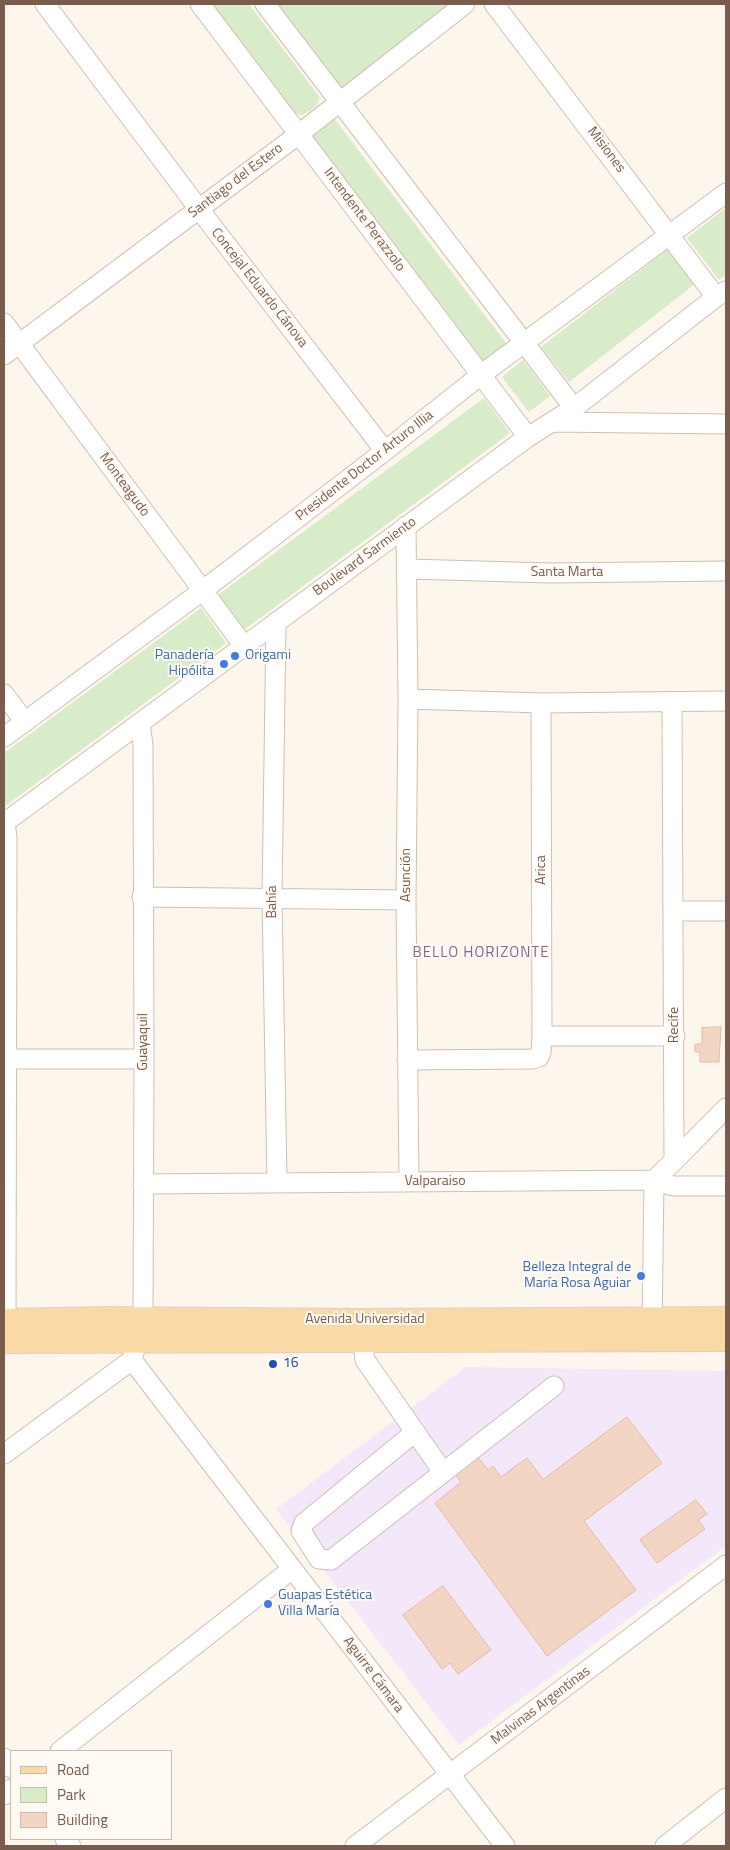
<!DOCTYPE html>
<meta charset="utf-8">
<style>
body{margin:0}
#map{position:relative;width:730px;height:1850px;overflow:hidden;background:#fdf6ec;font-family:"Titillium Web",sans-serif}
canvas{display:block}
.frame{position:absolute;inset:0;border:5px solid #7a5c4d;pointer-events:none}
.legend{position:absolute;left:10px;top:1750px;width:162px;height:90px;box-sizing:border-box;background:#fffaf3;border:1px solid #cabbb1;margin:0;padding:6px 9px;list-style:none;font-size:15px;color:#7a5c4d}
.legend li{display:flex;align-items:center;gap:10px;height:25px}
.legend b{width:25px;border:1px solid #cabbb1}
</style>
<div id="map">
<canvas width="730" height="1850"></canvas>
<div class="frame"></div>
<ul class="legend">
<li><b style="height:6px;background:#fbd9a5"></b>Road</li>
<li><b style="height:14px;background:#d8ecc9"></b>Park</li>
<li><b style="height:14px;background:#f3d5c3"></b>Building</li>
</ul>
</div>
<script>
const ctx = document.querySelector('canvas').getContext('2d');
ctx.lineJoin = 'round';
function fillPath(path, color) { ctx.fillStyle = color; ctx.fill(path, 'evenodd'); }
function trace(path, color, width, dash) { ctx.strokeStyle = color; ctx.lineWidth = width; ctx.lineCap = dash ? 'butt' : 'round'; ctx.setLineDash(dash || []); ctx.stroke(path); }
function label(font, color, halo, rows, align = 'center') {
  ctx.font = font + ' "Titillium Web",sans-serif'; ctx.lineWidth = 4; ctx.setLineDash([]); ctx.textBaseline = 'middle'; ctx.strokeStyle = halo; ctx.fillStyle = color; for (const [text, x, y, turn = 0] of rows) {
    ctx.save(); ctx.translate(x, y); ctx.rotate((+turn || 0) * Math.PI / 180); ctx.textAlign = isNaN(turn) ? turn : align; if (halo) ctx.strokeText(text, 0, 0); ctx.fillText(text, 0, 0); ctx.restore();
  }
}
const education = new Path2D(`
 M466 1367 726 1371V1546L459 1745 276 1509Z`);
const green = new Path2D(`
 M211 4H249L319 96C321 106 310 110 303 115L295 114Z
 M271 4H456L341 88Z
 M333 117 506 343 507 346 484 362 312 136 311 132Z
 M726 208V274L719 280 687 238Z
 M668 249 695 284 569 382 541 347Z
 M523 360 550 396 529 412 502 377Z
 M484 398 510 433 244 630 218 595Z
 M201 608 226 643 4 807V753Z`);
const building = new Path2D(`
 M721 1027 719 1062H700V1052H695V1044H702V1028Z
 M627 1417 662 1463 584 1521 636 1590 547 1656 435 1503 461 1482 455 1474 478 1457 488 1470 493 1466 501 1477 527 1458 543 1479Z
 M696 1500 707 1514 698 1520 705 1529 657 1563 640 1540Z
 M443 1586 491 1650 458 1674 450 1663 442 1669 403 1615Z`);
const minor = new Path2D(`
 M45 4 199 209 385 451
 M200 4 528 437
 M265 4 574 408
 M494 4 716 297
 M4 323 244 646
 M4 355 299 134 465 4
 M552 422 726 424
 M406 526 408 699 406 900 409 1182
 M408 569 550 573 726 571
 M276 622 272 898 277 1182
 M4 694 25 722
 M408 699 541 703 726 701
 M541 703 542 1036
 M4 737 202 591 385 451 482 374 726 193
 M5 822 7 838 6 1321
 M4 823 528 437 574 408 716 297 726 291
 M142 897 406 900
 M674 911H726
 M4 1059H144
 M407 1060 532 1059 539 1057 541 1052 542 1036H675
 M674 1161 726 1108
 M143 1184 654 1180 673 1186H726
 M361 1327 365 1360 443 1472
 M652 1332 654 1180 674 1161 672 702
 M132 1360 143 1320 144 1059 143 745 140 723
 M132 1360 505 1846
 M415 1432 304 1523 301 1531 319 1559 331 1560 554 1386
 M4 1454 132 1360
 M60 1751 292 1569
 M4 1758 11 1768
 M4 1795 11 1789
 M65 1839 71 1846
 M355 1846 726 1565
 M665 1846 726 1798`);
const major = new Path2D(`
 M4 1321 106 1319 360 1321 726 1319
 M4 1341 726 1339`);
const markers = [
 [235,656,5,"#3f7fe0"],
 [224,664,5,"#3f7fe0"],
 [641,1276,5,"#3f7fe0"],
 [273,1364,5,"#1a4fb4"],
 [268,1604,5,"#3f7fe0"]
];
const streetNames = [
 ["Misiones",606,150,53],
 ["Santiago del Estero",236,181,-37],
 ["Intendente Perazzolo",364,220,53],
 ["Concejal Eduardo Cánova",259,288,52],
 ["Presidente Doctor Arturo Illia",365,466,-38],
 ["Monteagudo",124,485,54],
 ["Boulevard Sarmiento",365,557,-36],
 ["Santa Marta",567,573],
 ["Arica",542,870,-90],
 ["Asunción",407,875,-90],
 ["Bahía",273,902,-90],
 ["Recife",675,1025,-90],
 ["Guayaquil",144,1042,-90],
 ["Valparaiso",435,1182],
 ["Avenida Universidad",365,1320],
 ["Aguirre Cámara",373,1675,53],
 ["Malvinas Argentinas",541,1706,-37]
];
const shopNames = [
 ["Panadería",214,656],
 ["Hipólita",214,672],
 ["Origami",245,656,"left"],
 ["Belleza Integral de",631,1268],
 ["María Rosa Aguiar",631,1284],
 ["Guapas Estética",278,1596,"left"],
 ["Villa María",278,1612,"left"]
];
const transitNames = [
 ["16",283,1364]
];
const neighbourhoodNames = [
 ["BELLO HORIZONTE",481,953]
];
fillPath(education, '#f3e8fa');
fillPath(green, '#d8ecc9');
fillPath(building, '#f3d5c3');
trace(building, '#e6bba3', 1);
trace(minor, '#d1beb0', 21);
trace(major, '#dad1cd', 26);
trace(minor, '#fff', 19);
trace(major, '#fbd9a5', 24);
for (const [x, y, r, color] of markers) { const dot = new Path2D(); dot.arc(x, y, r, 0, 2 * Math.PI); ctx.fillStyle = color; ctx.fill(dot); trace(dot, '#fffaf3', 2); }
label('14px', '#7a5c4d', '#fffaf3', streetNames);
label('14px', '#366cbe', '#fffaf3', shopNames, 'right');
label('14px', '#164399', '#fffaf3', transitNames, 'left');
ctx.letterSpacing = '1px';
label('15px', '#846695', '#fffaf3', neighbourhoodNames);
ctx.letterSpacing = '0px';
</script>
